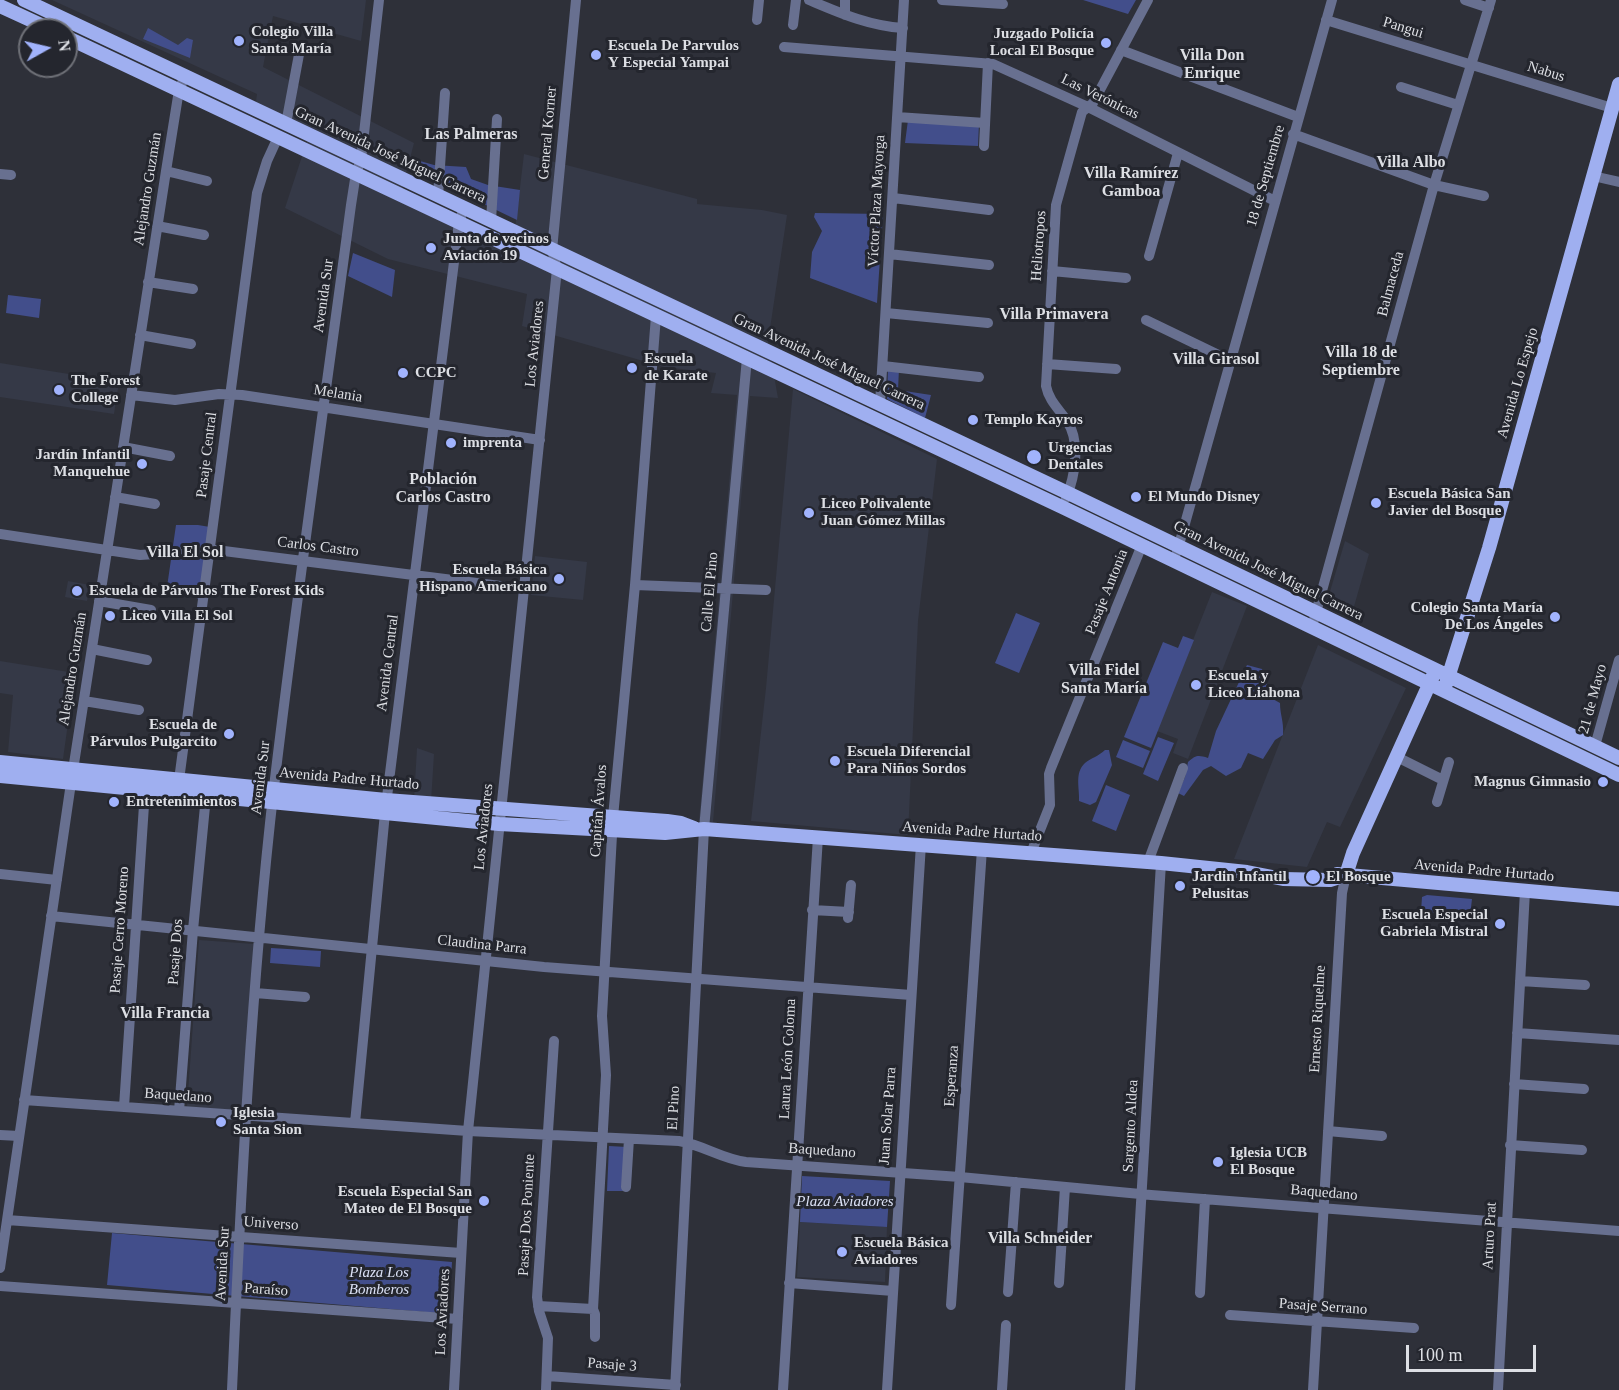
<!DOCTYPE html>
<meta charset="utf-8">
<style>
body{margin:0}
#map{position:relative;width:1619px;height:1390px;overflow:hidden;background:#2e3039;font-family:Georgia,serif}
canvas{display:block}
.north{position:absolute;left:18px;top:18px;width:60px;height:60px;box-sizing:border-box;background:#24262e;border:2px solid #6e7077;border-radius:50%;rotate:82deg;font-size:16px;font-weight:700;line-height:24px;text-align:center;color:#dddfe4}
.north::after{content:'';display:block;margin:auto;width:21px;height:27px;background:#a1b3fd;clip-path:polygon(50% 0,100% 100%,50% 72%,0 100%)}
.scale{position:absolute;left:1406px;top:1345px;width:130px;height:27px;box-sizing:border-box;border:3px solid #dddfe4;border-top:0;padding-left:8px;font-size:18px;line-height:21px;white-space:nowrap;color:#dddfe4;-webkit-text-stroke:4px #24262e;paint-order:stroke}
</style>
<div id="map">
<canvas width="1619" height="1390"></canvas>
<div class="north">N</div>
<div class="scale">100 m</div>
</div>
<script>
const ctx = document.querySelector('canvas').getContext('2d');
ctx.lineJoin = 'round';
function fillPath(path, color) { ctx.fillStyle = color; ctx.fill(path, 'evenodd'); }
function trace(path, color, width, dash) { ctx.strokeStyle = color; ctx.lineWidth = width; ctx.lineCap = dash ? 'butt' : 'round'; ctx.setLineDash(dash || []); ctx.stroke(path); }
function label(font, color, halo, rows, align = 'center') {
  ctx.font = font + ' Georgia,serif'; ctx.lineWidth = 6; ctx.setLineDash([]); ctx.textBaseline = 'middle'; ctx.strokeStyle = halo; ctx.fillStyle = color; for (const [text, x, y, turn = 0] of rows) {
    ctx.save(); ctx.translate(x, y); ctx.rotate((+turn || 0) * Math.PI / 180); ctx.textAlign = isNaN(turn) ? turn : align; if (halo) ctx.strokeText(text, 0, 0); ctx.fillText(text, 0, 0); ctx.restore();
  }
}
const built = new Path2D(`
 M52 0H366L361 41 273 16 263 67 414 143 399 201 512 254 524 154 697 199V204L762 210 787 215 768 342 778 398 750 396 713 822 699 821 737 395 711 393 716 373 664 367 522 326 527 294 388 259 285 208 311 129 256 102 257 94Z
 M0 363 119 382 114 414 0 397Z
 M793 389 937 459 918 621 908 835 751 821 766 688Z
 M1345 541 1369 554 1351 617 1326 605Z
 M535 556 587 562 583 600 531 595Z
 M68 581 90 585 87 601 65 597Z
 M1212 592 1247 606 1188 759 1173 753 1178 739 1157 731Z
 M1318 645 1406 688 1340 827 1327 822 1307 867 1234 859Z
 M0 661 75 673 63 759 8 752 13 695 0 693Z
 M417 748 434 754 431 802 414 800Z
 M199 940 254 944 242 1111 187 1107Z
 M800 1222 887 1227 885 1282 797 1277Z`);
const green = new Path2D(`
 M1083 0H1136L1128 14Z
 M148 28 178 45 187 38 193 40 190 58 143 39Z
 M908 120 979 124 978 146 905 143Z
 M420 161 434 165 466 167 471 179 488 185 520 190 517 220 407 167 409 163 417 164Z
 M815 213 883 214 877 303 810 278 812 252 822 231 814 217Z
 M353 253 395 270 392 297 348 276Z
 M8 295 41 299 39 318 6 313Z
 M888 368 899 369 898 390 931 395 925 418 887 399Z
 M176 525H198L210 527 199 599 167 587Z
 M1016 613 1040 623 1019 673 995 663Z
 M1183 636 1194 640 1151 748 1124 737 1163 642 1178 648Z
 M1247 665 1262 669 1271 698 1280 703C1280 715 1284 721 1283 735L1275 740 1263 759 1248 753 1241 768 1226 776 1211 766 1203 770 1184 796 1178 793 1185 777 1188 762C1196 755 1198 755 1208 758L1216 731Z
 M1158 737 1174 743 1158 781 1143 774Z
 M1123 740 1150 751 1143 768 1116 757Z
 M1105 750H1109L1112 765 1096 802 1090 805 1079 801C1080 789 1074 773 1085 763 1091 758 1099 756 1105 750Z
 M1106 785 1130 795 1116 831 1092 821Z
 M1427 895 1472 899 1470 916 1421 912 1422 897Z
 M271 948 321 951 320 967 270 963Z
 M609 1146 627 1147 623 1191H607Z
 M802 1176 890 1181 887 1227 800 1222Z
 M112 1233 452 1262 449 1314 107 1285Z`);
const minor = new Path2D(`
 M809 0C840 13 869 26 903 28
 M942 0 1003 4
 M1465 0 1489 8
 M845 15V0
 M757 20 759 0
 M1326 20 1612 108
 M793 25 796 0
 M784 47 993 64 1088 107 1275 201
 M1121 50 1298 117
 M1401 87 1458 105
 M897 117 985 123
 M286 124 300 49
 M1293 134 1434 185 1484 196
 M984 146 988 63
 M166 171 207 181
 M0 174 11 175
 M1593 176 1619 182
 M438 196 445 93
 M893 198 989 210
 M491 221 497 119
 M157 226 204 235
 M889 254 989 265
 M1149 256 1178 153
 M1052 271 1126 278
 M148 282 193 289
 M886 313 988 323
 M1146 320 1231 361
 M140 335 191 344
 M1047 364 1116 369
 M883 366 979 377
 M131 395 175 400 219 394 242 395 540 440
 M880 404 904 0
 M123 447 170 456
 M115 497 155 504
 M1066 498C1075 477 1081 442 1067 421 1059 409 1049 401 1046 386L1056 205 1082 112 1093 103 1148 0
 M0 534 140 555 216 550 524 589
 M1177 552 1332 0
 M635 585 766 590
 M99 601 151 610
 M1312 627 1434 185 1491 0
 M92 649 147 660
 M84 701 139 710
 M1595 746 1619 660
 M1397 757 1443 780
 M179 780 257 193 267 161 278 137
 M1437 802 1449 762
 M1031 853 1050 805 1049 774 1051 768 1142 545
 M1148 862 1183 768
 M0 874 57 880
 M812 910 849 912
 M51 916 544 967 911 995
 M848 918 851 885
 M1520 981 1585 985
 M255 993 305 997
 M1517 1033 1619 1040
 M1514 1084 1584 1089
 M24 1100 468 1131 679 1141C703 1145 722 1159 746 1162L960 1177 1151 1195 1619 1231
 M124 1107 145 790
 M179 1111 193 930 206 796
 M355 1123 385 813 459 222 464 208
 M1328 1131 1382 1136
 M0 1135 19 1136
 M1510 1145 1582 1150
 M626 1187 629 1139
 M7 1220 461 1253
 M0 1268 71 783 166 171 179 90 185 76
 M789 1283 893 1291
 M1059 1283 1065 1187
 M0 1286 458 1319
 M1008 1292 1016 1182
 M1200 1293 1205 1199
 M951 1305 982 849
 M538 1306 593 1309
 M1230 1315 1414 1328
 M595 1337V1314L593 1309 606 1075 602 1016 613 817 635 585 656 316
 M547 1376 676 1385
 M232 1390C241 1189 251 987 274 787 297 592 325 399 351 205L356 173 361 160 379 0
 M454 1390 468 1131 557 269 552 250 576 0
 M546 1390 548 1338 539 1311 537 1297 554 1041
 M675 1390 704 829 747 358
 M783 1390 818 837
 M887 1390 921 844
 M1002 1390 1006 1325
 M1130 1390 1161 863
 M1313 1390 1342 893 1346 875
 M1498 1390 1525 891`);
const major = new Path2D(`
 M24 0 1068 493 1619 758
 M0 6 52 30
 M66 37 1062 507 1619 775
 M1446 684 1489 548 1619 84
 M0 762 386 800 667 821 681 823 694 828
 M0 776 499 824 665 833 704 829 1161 863 1247 872 1283 879 1330 880 1346 875
 M1337 874 1619 899
 M1346 875 1353 853 1433 676`);
const markers = [
 [239,41,6,"#a1b3fd"],
 [1106,43,6,"#a1b3fd"],
 [596,55,6,"#a1b3fd"],
 [431,248,6,"#a1b3fd"],
 [632,368,6,"#a1b3fd"],
 [403,373,6,"#a1b3fd"],
 [59,390,6,"#a1b3fd"],
 [973,420,6,"#a1b3fd"],
 [451,443,6,"#a1b3fd"],
 [1034,457,8,"#a1b3fd"],
 [142,464,6,"#a1b3fd"],
 [1136,497,6,"#a1b3fd"],
 [1376,503,6,"#a1b3fd"],
 [809,513,6,"#a1b3fd"],
 [559,579,6,"#a1b3fd"],
 [77,591,6,"#a1b3fd"],
 [110,616,6,"#a1b3fd"],
 [1555,617,6,"#a1b3fd"],
 [1196,685,6,"#a1b3fd"],
 [229,734,6,"#a1b3fd"],
 [835,761,6,"#a1b3fd"],
 [1603,782,6,"#a1b3fd"],
 [114,802,6,"#a1b3fd"],
 [1313,877,8,"#a1b3fd"],
 [1180,886,6,"#a1b3fd"],
 [1500,924,6,"#a1b3fd"],
 [221,1122,6,"#a1b3fd"],
 [1218,1162,6,"#a1b3fd"],
 [484,1201,6,"#a1b3fd"],
 [842,1252,6,"#a1b3fd"]
];
const streetNames = [
 ["Pangui",1403,28,17],
 ["Nabus",1546,72,17],
 ["Las Verónicas",1100,97,26],
 ["General Korner",548,133,-85],
 ["Gran Avenida José Miguel Carrera",390,155,25],
 ["18 de Septiembre",1266,176,-74],
 ["Alejandro Guzmán",148,189,-81],
 ["Víctor Plaza Mayorga",877,201,-87],
 ["Heliotropos",1039,246,-86],
 ["Balmaceda",1391,284,-75],
 ["Avenida Sur",324,296,-82],
 ["Los Aviadores",535,344,-84],
 ["Gran Avenida José Miguel Carrera",829,362,25],
 ["Avenida Lo Espejo",1518,383,-74],
 ["Melania",338,394,9],
 ["Pasaje Central",207,455,-83],
 ["Carlos Castro",318,547,7],
 ["Gran Avenida José Miguel Carrera",1268,571,26],
 ["Calle El Pino",710,592,-85],
 ["Pasaje Antonia",1107,592,-68],
 ["Avenida Central",388,663,-83],
 ["Alejandro Guzmán",73,669,-81],
 ["21 de Mayo",1593,699,-75],
 ["Avenida Sur",261,778,-83],
 ["Avenida Padre Hurtado",349,779,5],
 ["Capitán Ávalos",599,811,-86],
 ["Los Aviadores",484,827,-84],
 ["Avenida Padre Hurtado",972,832,4],
 ["Avenida Padre Hurtado",1484,871,5],
 ["Pasaje Cerro Moreno",120,930,-86],
 ["Claudina Parra",482,945,6],
 ["Pasaje Dos",176,952,-86],
 ["Ernesto Riquelme",1318,1019,-87],
 ["Laura León Coloma",788,1059,-87],
 ["Esperanza",952,1076,-86],
 ["Baquedano",178,1096,4],
 ["El Pino",674,1108,-87],
 ["Juan Solar Parra",888,1116,-86],
 ["Sargento Aldea",1131,1126,-87],
 ["Baquedano",822,1151,4],
 ["Baquedano",1324,1193,5],
 ["Pasaje Dos Poniente",527,1215,-87],
 ["Universo",271,1224,4],
 ["Arturo Prat",1490,1236,-87],
 ["Avenida Sur",223,1264,-87],
 ["Paraíso",266,1290,4],
 ["Pasaje Serrano",1323,1307,4],
 ["Los Aviadores",443,1312,-87],
 ["Pasaje 3",612,1365,4]
];
const poiNames = [
 ["Colegio Villa",251,32],
 ["Santa María",251,49],
 ["Juzgado Policía",1094,34,"right"],
 ["Local El Bosque",1094,51,"right"],
 ["Escuela De Parvulos",608,46],
 ["Y Especial Yampai",608,63],
 ["Junta de vecinos",443,239],
 ["Aviación 19",443,256],
 ["Escuela",644,359],
 ["de Karate",644,376],
 ["CCPC",415,373],
 ["The Forest",71,381],
 ["College",71,398],
 ["Templo Kayros",985,420],
 ["imprenta",463,443],
 ["Urgencias",1048,448],
 ["Dentales",1048,465],
 ["Jardín Infantil",130,455,"right"],
 ["Manquehue",130,472,"right"],
 ["Escuela Básica San",1388,494],
 ["Javier del Bosque",1388,511],
 ["El Mundo Disney",1148,497],
 ["Liceo Polivalente",821,504],
 ["Juan Gómez Millas",821,521],
 ["Escuela Básica",547,570,"right"],
 ["Hispano Americano",547,587,"right"],
 ["Escuela de Párvulos The Forest Kids",89,591],
 ["Colegio Santa María",1543,608,"right"],
 ["De Los Ángeles",1543,625,"right"],
 ["Liceo Villa El Sol",122,616],
 ["Escuela y",1208,676],
 ["Liceo Liahona",1208,693],
 ["Escuela de",217,725,"right"],
 ["Párvulos Pulgarcito",217,742,"right"],
 ["Escuela Diferencial",847,752],
 ["Para Niños Sordos",847,769],
 ["Magnus Gimnasio",1591,782,"right"],
 ["Entretenimientos",126,802],
 ["Jardin Infantil",1192,877],
 ["Pelusitas",1192,894],
 ["El Bosque",1326,877],
 ["Escuela Especial",1488,915,"right"],
 ["Gabriela Mistral",1488,932,"right"],
 ["Iglesia",233,1113],
 ["Santa Sion",233,1130],
 ["Iglesia UCB",1230,1153],
 ["El Bosque",1230,1170],
 ["Escuela Especial San",472,1192,"right"],
 ["Mateo de El Bosque",472,1209,"right"],
 ["Escuela Básica",854,1243],
 ["Aviadores",854,1260]
];
const parkNames = [
 ["Plaza Aviadores",845,1202],
 ["Plaza Los",379,1273],
 ["Bomberos",379,1290]
];
const neighbourhoodNames = [
 ["Villa Don",1212,56],
 ["Enrique",1212,74],
 ["Las Palmeras",471,135],
 ["Villa Albo",1411,163],
 ["Villa Ramírez",1131,174],
 ["Gamboa",1131,192],
 ["Villa Primavera",1054,315],
 ["Villa 18 de",1361,353],
 ["Septiembre",1361,371],
 ["Villa Girasol",1216,360],
 ["Población",443,480],
 ["Carlos Castro",443,498],
 ["Villa El Sol",185,553],
 ["Villa Fidel",1104,671],
 ["Santa María",1104,689],
 ["Villa Francia",165,1014],
 ["Villa Schneider",1040,1239]
];
fillPath(built, '#353947');
fillPath(green, '#424e8b');
trace(minor, '#687090', 10);
trace(major, '#9faff0', 14);
for (const [x, y, r, color] of markers) { const dot = new Path2D(); dot.arc(x, y, r, 0, 2 * Math.PI); ctx.fillStyle = color; ctx.fill(dot); trace(dot, '#24262e', 2); }
label('15px', '#dddfe4', '#24262e', streetNames);
label('bold 15px', '#dddfe4', '#24262e', poiNames, 'left');
label('italic 15px', '#dbe1f5', '#24262e', parkNames);
label('bold 16px', '#dddfe4', '#24262e', neighbourhoodNames);
</script>
